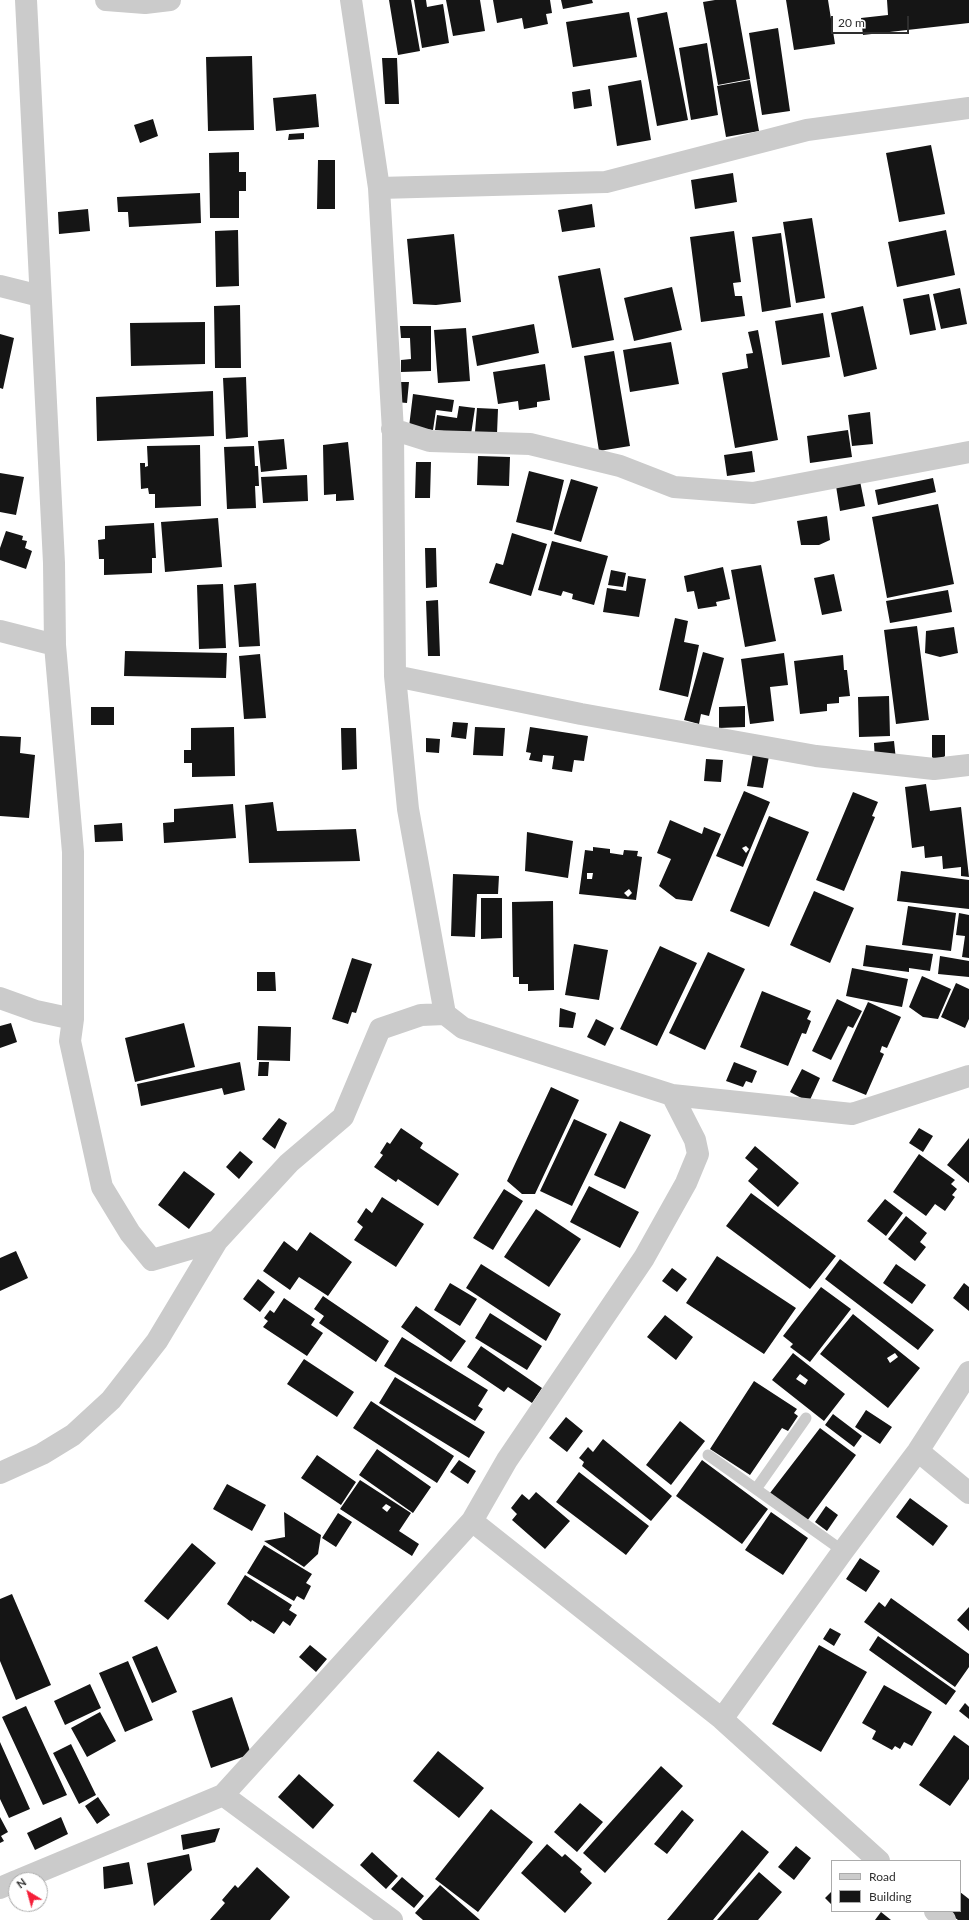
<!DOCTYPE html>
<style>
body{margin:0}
#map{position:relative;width:969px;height:1920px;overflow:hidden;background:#fff;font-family:Lato,sans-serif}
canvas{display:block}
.legend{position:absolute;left:831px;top:1860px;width:130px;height:52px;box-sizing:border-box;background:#fff;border:1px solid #ababab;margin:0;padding:5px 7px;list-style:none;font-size:12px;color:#2e2e2e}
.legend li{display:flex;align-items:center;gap:8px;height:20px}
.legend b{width:20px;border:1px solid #ababab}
.north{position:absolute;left:8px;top:1872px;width:40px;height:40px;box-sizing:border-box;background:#fff;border:1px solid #ababab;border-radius:50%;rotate:323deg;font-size:11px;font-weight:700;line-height:16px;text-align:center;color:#2e2e2e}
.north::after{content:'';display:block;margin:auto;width:14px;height:18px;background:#f51f39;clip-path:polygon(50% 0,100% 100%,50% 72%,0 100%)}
.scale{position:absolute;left:831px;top:16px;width:78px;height:18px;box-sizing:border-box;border:2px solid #2e2e2e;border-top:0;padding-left:5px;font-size:12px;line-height:14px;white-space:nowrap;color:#2e2e2e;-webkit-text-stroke:3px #fff;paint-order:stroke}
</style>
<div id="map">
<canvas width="969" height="1920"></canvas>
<ul class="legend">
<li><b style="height:5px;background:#cbcbcb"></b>Road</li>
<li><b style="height:11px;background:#151515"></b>Building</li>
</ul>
<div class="north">N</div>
<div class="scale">20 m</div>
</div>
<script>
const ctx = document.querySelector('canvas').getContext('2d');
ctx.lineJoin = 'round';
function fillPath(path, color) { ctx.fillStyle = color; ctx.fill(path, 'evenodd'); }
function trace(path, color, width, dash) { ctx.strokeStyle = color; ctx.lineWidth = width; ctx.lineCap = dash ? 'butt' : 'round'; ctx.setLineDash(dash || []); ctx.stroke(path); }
const building = new Path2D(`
 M389 0H411L420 51 398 55Z
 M414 0H426L427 7 443 4 449 43 422 48Z
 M446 0H480L485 31 453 36Z
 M493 0H550L552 13 546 14 548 24 524 29 522 18 497 23Z
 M561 0H592L593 3 563 9Z
 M715 0H736L750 79 718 85 703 2Z
 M786 0H828L835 44 794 50Z
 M887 0H969V23L863 35 861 18 888 15Z
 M629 12 637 57 573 67 566 22Z
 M667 12 688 120 657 126 637 18Z
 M778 28 790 111 762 115 749 33Z
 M707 43 718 115 691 120 679 48Z
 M252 56 254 130 208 131 206 57Z
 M382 58H397L399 104H385Z
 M641 80 651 140 617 146 608 86Z
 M750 80 759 131 726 137 717 86Z
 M590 89 592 106 574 109 572 92Z
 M316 94 319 127 276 131 273 98Z
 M153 119 158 136 140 143 134 125Z
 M304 133V139L288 140 289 134Z
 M931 145 945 214 899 222 886 153Z
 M239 152V172H246V191H239V218H210L209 153Z
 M318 160H335V209H317Z
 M733 173 737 202 695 209 691 180Z
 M200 193 201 223 129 227 128 212H118L117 197Z
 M592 204 595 227 562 232 558 210Z
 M88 209 90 231 59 234 58 212Z
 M812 218 825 298 796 303 783 222Z
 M238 230 239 286 216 287 215 231Z
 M946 230 955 275 897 287 888 242Z
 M734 231 741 282 733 283 735 296H742L745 316 701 322 690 237Z
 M781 233 791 307 762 312 752 237Z
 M454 234 461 302 436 305 413 304 407 239Z
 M600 268 614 340 572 348 558 276Z
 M672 287 682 330 634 341 624 298Z
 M960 288 967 324 941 329 933 294Z
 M929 294 936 330 910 335 903 299Z
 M240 305 241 368H215L214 306Z
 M863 306 877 369 844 377 831 313Z
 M823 313 830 357 782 365 775 321Z
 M205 322V364L131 366 130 323Z
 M534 324 539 353 477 366 472 336Z
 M400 326H431V371L401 372V360L411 359 410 338H401Z
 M466 328 470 381 438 383 434 330Z
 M758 330 778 440 735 448 722 373 748 368 746 354 753 353 748 332Z
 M0 334 14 338 3 389 0 388Z
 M671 342 679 384 630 392 623 350Z
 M614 351 630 446 599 451 584 356Z
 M545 364 550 400 537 402V407L519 410 518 401 498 404 493 372Z
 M246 377 248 437 226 439 223 378Z
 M398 382H409L407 403 396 402Z
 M213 391 214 436 97 441 96 397Z
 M413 394 454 400 452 412 436 410 433 430 409 427Z
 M459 406 475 408 471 434 435 430 437 415 457 418Z
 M477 408 498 409 497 434 475 432Z
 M870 412 873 444 852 446 848 415Z
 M848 430 852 457 810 463 807 436Z
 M284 439 287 469 261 472 258 441Z
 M348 442 354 500 336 501V494L324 495 323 445Z
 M200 445 201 506 155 508V494H149L148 488 141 489 140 463H145V467L148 466 147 446Z
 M254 446 255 466H258L259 486H255L256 508 227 509 224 447Z
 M752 451 755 472 727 476 724 455Z
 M478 456 510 457 509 486 477 485Z
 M416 462H431L430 498H415Z
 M529 471 564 480 552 531 516 522Z
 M0 473 24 477 16 515 0 512Z
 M307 475 308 501 263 503 261 477Z
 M933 478 936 492 878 505 875 490Z
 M571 479 598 487 581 542 554 534Z
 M860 481 865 506 840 511 836 486Z
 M938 504 954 584 887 598 872 517Z
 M827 516 830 540 819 545H801L797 521Z
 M218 518 222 567 165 572 161 522Z
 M154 523 156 558H152V573L104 575V559H99L98 540 105 539V526Z
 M6 531 23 536 22 540 27 541 25 548 32 551 26 569 0 560V548Z
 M512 533 547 544 531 596 489 583 496 563 503 565Z
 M552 541 608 556 594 605 572 599 573 594 563 591 561 596 538 590Z
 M425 548H436L437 587 426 588Z
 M761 565 776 641 745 647 731 570Z
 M723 567 730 599 716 602 717 606 698 609 694 591 687 592 684 576Z
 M611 570 626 573 623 587 608 585Z
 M834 574 842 611 822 615 814 578Z
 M628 576 646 579 639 617 603 612 607 588 626 591Z
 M256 583 260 646 239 647 234 585Z
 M223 584 226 648 199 649 197 585Z
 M948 590 952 612 890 623 886 601Z
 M438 600 440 656H428L426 601Z
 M675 618 688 621 684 642 699 645 688 697 659 690Z
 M917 626 929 720 896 724 884 630Z
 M954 627 958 653 940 657 925 653 926 631Z
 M125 651 227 653 226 678 124 676Z
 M703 652 724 658 709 716 701 714 699 724 684 720Z
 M784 653 788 685 770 687 774 721 750 724 741 659Z
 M260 654 266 718 244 719 239 656Z
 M843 655 844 670H847L850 696 839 697V703L827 704V711L800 714 794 661Z
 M889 696 890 736 859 737 858 697Z
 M745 706V727L719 728V707Z
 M91 707H114V725H91Z
 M453 722 468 723 466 739 451 737Z
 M234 727 235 776 192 777V763H184V750H191V728Z
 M475 727 505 728 503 756 473 755Z
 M530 727 588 736 584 761 574 760 572 772 552 769 554 756 543 755 542 762 529 760 531 753 526 752Z
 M341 728H356L357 769 342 770Z
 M932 735H945V756L938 763 932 757Z
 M0 736 21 737 20 753 35 755 29 818 0 816Z
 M426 738 440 739 439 753 426 752Z
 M894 741 896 760 875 762 874 743Z
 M753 754 769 756 763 788 747 786Z
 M706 759 723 760 721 782 704 781Z
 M926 784 930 811 961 807 969 877 961 876V867L943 869 942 856 925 858 924 846 912 848 905 787Z
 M744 791 770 802 743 867 716 856ZM746 846 749 849 746 853 742 848Z
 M853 792 878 802 872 816 875 817 844 891 816 880Z
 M273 802 277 831 356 829 360 861 249 863 245 805Z
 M233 804 236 838 164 843 163 823 174 822V809Z
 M769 816 809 832 769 927 730 911Z
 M670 820 702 834 704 827 721 834 692 901 676 899 659 886 671 859 657 853Z
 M122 823 123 841 95 842 94 825Z
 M527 832 573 841 568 878 525 871Z
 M593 847 610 849V853L623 855 624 850 638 851 637 856 642 857 636 900 579 894 585 850 593 851ZM587 873H593L592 879H587ZM629 889 632 893 628 897 624 893Z
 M901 871 969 880V909L897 901Z
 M453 874 499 876 498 894H477L475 937 451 936Z
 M814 891 854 908 830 963 790 945Z
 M481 898H502V938L481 939Z
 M553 901 554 990 528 991V984H519V977H513L512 902Z
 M908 906 956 913 951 951 902 945Z
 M959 913 969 915V958L962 957 965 936 956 935Z
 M574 944 608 950 599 1000 565 995Z
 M866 945 933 954 930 971 909 968V972L863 966Z
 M660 946 697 963 657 1046 620 1029Z
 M708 952 745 969 705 1050 669 1033Z
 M940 956 969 961V977L938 974Z
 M352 958 372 964 356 1013 352 1012 348 1024 332 1019Z
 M852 968 908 979 902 1007 846 996Z
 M257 972H275L276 991H257Z
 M922 976 951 989 938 1019 923 1017 909 1007Z
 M956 983 969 989V1019L965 1028 941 1017Z
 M762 991 811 1011 807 1019 811 1021 806 1034 802 1033 788 1066 740 1047Z
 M837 999 862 1011 853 1028 848 1026 831 1060 812 1051Z
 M868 1002 901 1017 887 1048 882 1046 880 1052 884 1054 866 1095 832 1081Z
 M560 1008 576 1013 573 1028 559 1027Z
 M596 1019 614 1028 605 1046 587 1037Z
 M11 1023 17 1042 0 1048V1026Z
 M184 1023 195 1067 135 1082 125 1038Z
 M258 1026 291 1027 290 1061 257 1060Z
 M240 1062 245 1090 224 1095 222 1088 141 1106 137 1084Z
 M259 1062H269L268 1076H258Z
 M734 1062 757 1071 752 1083 746 1081 743 1087 726 1081Z
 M802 1069 820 1078 809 1102 790 1092Z
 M551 1087 579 1100 535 1194H522L507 1181Z
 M279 1118 287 1123 275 1149 262 1139Z
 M574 1119 607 1134 572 1206 540 1191Z
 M620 1121 651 1135 625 1189 594 1175Z
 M401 1128 423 1143 420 1148 459 1174 438 1206 398 1179 396 1182 374 1167 383 1155 380 1153 387 1142 390 1144Z
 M919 1128 933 1136 923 1152 909 1143Z
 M969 1138V1183L947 1165Z
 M755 1146 799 1183 778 1207 748 1181 758 1169 745 1158Z
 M240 1151 253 1162 239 1179 226 1167Z
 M919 1154 955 1180 951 1184 957 1189 952 1195 955 1197 945 1211 935 1204 926 1216 893 1192Z
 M184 1171 215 1194 189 1229 158 1205Z
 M589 1186 639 1212 620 1248 570 1222Z
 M504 1189 523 1201 493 1250 473 1238Z
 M751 1193 836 1256 810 1289 726 1226Z
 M382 1197 424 1224 396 1267 354 1240 363 1227 357 1222 366 1208 372 1213Z
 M885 1199 903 1213 886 1236 867 1221Z
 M536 1209 581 1239 549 1287 504 1257Z
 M906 1216 927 1233 920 1242 926 1247 915 1261 888 1239Z
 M310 1232 352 1262 328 1296 299 1277 290 1290 263 1271 284 1241 297 1251Z
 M16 1251 28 1278 0 1291V1258Z
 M717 1256 796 1308 764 1354 686 1303Z
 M840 1259 934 1330 918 1350 825 1279Z
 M481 1264 561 1314 546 1341 466 1288Z
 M896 1264 926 1285 912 1304 883 1283Z
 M672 1268 687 1279 677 1292 662 1281Z
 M258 1279 275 1292 260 1312 243 1299Z
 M450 1283 477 1299 460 1326 434 1310Z
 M964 1283 969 1287V1311L953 1298Z
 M821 1287 851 1309 810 1362 790 1347 793 1344 783 1336Z
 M323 1296 389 1341 376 1362 319 1323 324 1316 314 1309Z
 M284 1298 315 1319 311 1325 323 1333 307 1356 263 1327 268 1321 264 1318 270 1310 274 1313Z
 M416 1306 466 1341 451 1362 401 1327Z
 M490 1313 542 1346 527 1370 475 1338Z
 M853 1314 920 1368 888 1408 820 1354ZM895 1353 898 1357 890 1363 887 1358Z
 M665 1315 693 1337 676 1360 647 1337Z
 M402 1337 488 1390 478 1406 483 1409 475 1421 384 1366Z
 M481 1346 542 1388 532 1403 508 1387 504 1392 467 1367Z
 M793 1353 845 1394 824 1421 772 1380ZM800 1374 808 1380 805 1385 796 1379Z
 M304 1359 354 1392 337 1417 287 1384Z
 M395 1377 485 1432 469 1458 379 1403Z
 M754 1381 797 1409 794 1413 798 1416 788 1431 782 1428 750 1475 710 1449Z
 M371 1401 454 1456 437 1483 353 1428Z
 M866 1410 892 1427 880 1444 855 1427Z
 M833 1414 862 1436 854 1447 825 1425Z
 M566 1417 583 1431 567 1452 549 1438Z
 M680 1421 705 1441 671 1485 646 1465Z
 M820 1428 856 1455 807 1521 770 1493Z
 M603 1439 672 1496 651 1521 582 1466 584 1462 579 1458 588 1447 593 1452Z
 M377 1449 431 1487 413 1513 359 1475Z
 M317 1455 356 1482 341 1505 301 1478Z
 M459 1460 476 1471 468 1484 450 1472Z
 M702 1460 768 1509 742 1544 676 1496Z
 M579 1472 649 1526 626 1555 556 1502Z
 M360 1480 411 1513 399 1531 419 1544 412 1556 340 1509ZM386 1504 391 1507 387 1512 382 1508Z
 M227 1484 266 1505 252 1531 213 1509Z
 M536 1492 570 1521 545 1549 512 1520 517 1514 511 1508 522 1494 529 1500Z
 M910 1498 948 1526 933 1546 896 1517Z
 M826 1506 838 1515 827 1531 815 1522Z
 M284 1512 321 1535 318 1554 304 1567 264 1541 285 1537Z
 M771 1512 808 1538 783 1575 745 1550Z
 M338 1513 352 1522 336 1547 322 1538Z
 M192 1543 216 1563 168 1620 144 1601Z
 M264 1545 312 1574 306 1583 311 1586 304 1600 297 1596 294 1601 247 1573Z
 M860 1558 880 1571 866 1592 846 1579Z
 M245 1575 292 1605 289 1610 297 1615 290 1626 283 1621 274 1634 252 1620 251 1622 227 1604Z
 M12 1594 51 1685 16 1700 0 1661V1599Z
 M891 1598 969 1654V1667L955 1687 864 1622 879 1602 885 1607Z
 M969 1607V1631L957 1620Z
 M830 1628 841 1634 834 1646 823 1639Z
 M878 1636 956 1691 946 1705 869 1650Z
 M310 1645 327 1659 316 1672 299 1657Z
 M819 1645 867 1672 821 1752 772 1724Z
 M157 1646 177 1692 152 1703 132 1657Z
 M128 1661 153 1720 125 1732 99 1673Z
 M90 1684 101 1708 65 1725 54 1701Z
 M884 1685 932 1712 912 1746 904 1742 900 1749 895 1746 892 1750 872 1739 876 1731 862 1723Z
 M232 1697 251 1754 211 1768 192 1711Z
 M965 1703 969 1707V1719L959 1711Z
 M26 1706 67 1795 43 1805 2 1717Z
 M100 1712 116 1741 87 1757 71 1728Z
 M954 1735 969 1746V1779L950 1806 919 1785Z
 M0 1742 30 1809 9 1818 0 1799Z
 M71 1744 96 1795 79 1804 53 1753Z
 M438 1751 484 1788 459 1818 413 1781Z
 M661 1766 683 1786 605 1873 583 1853Z
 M299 1774 334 1805 313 1829 278 1797Z
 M98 1797 110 1815 97 1824 85 1806Z
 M580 1803 603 1822 577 1852 554 1832Z
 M491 1809 533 1842 478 1912 435 1879Z
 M682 1810 694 1820 667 1854 654 1844Z
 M0 1817 8 1832 1 1836 4 1841 0 1843Z
 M61 1817 68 1834 35 1850 27 1833Z
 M220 1828 215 1842 183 1850 181 1835Z
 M742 1830 769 1852 713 1920H667Z
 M547 1844 562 1857 565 1854 582 1869 580 1872 592 1883 565 1913 521 1873Z
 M796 1846 811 1858 794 1880 778 1867Z
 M372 1852 398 1876 386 1889 360 1865Z
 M189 1854 192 1870 154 1906 147 1863Z
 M129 1862 133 1884 104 1889 103 1867Z
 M257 1867 290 1897 270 1920H210L225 1903 222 1900 235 1885 238 1888Z
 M759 1872 782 1892 758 1920H717Z
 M402 1877 424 1896 414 1908 391 1889Z
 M440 1885 480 1920H423L415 1913Z
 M832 1891V1905L825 1898Z
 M960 1892 969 1899V1920H958L946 1911H960Z
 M881 1912 891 1920H875Z`);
const lane = new Path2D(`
 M708 1455 843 1551
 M756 1489 806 1418`);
const street = new Path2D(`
 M26 0 54 563 55 645 73 852V1019
 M106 0 145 3 170 0
 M379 188 606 182 807 130 969 108
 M0 286 40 296
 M392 429 430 441 530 444 620 466 674 487 753 493 969 452
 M0 631 55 645
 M395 676 581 714 816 756 934 769 969 765
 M0 998 36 1011 73 1019 70 1041 102 1187 130 1233 152 1260 217 1241
 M445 1014 463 1028 672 1095 852 1114 969 1076
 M918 1451 969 1493
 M0 1473 42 1454 73 1435 111 1400 157 1341 217 1241 289 1163 343 1117 380 1029 421 1015 445 1014 408 809 395 676 393 431 379 188 351 0
 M472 1521 722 1719 879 1861
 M722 1719 843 1551 918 1451 969 1372
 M223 1795 392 1920
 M19 1880 223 1795 472 1521 507 1460 644 1258 686 1183 698 1154 695 1140 672 1095
 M0 1888 16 1881
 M935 1911 945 1920`);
fillPath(building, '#151515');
trace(lane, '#cbcbcb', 11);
trace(street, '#cbcbcb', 22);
</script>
